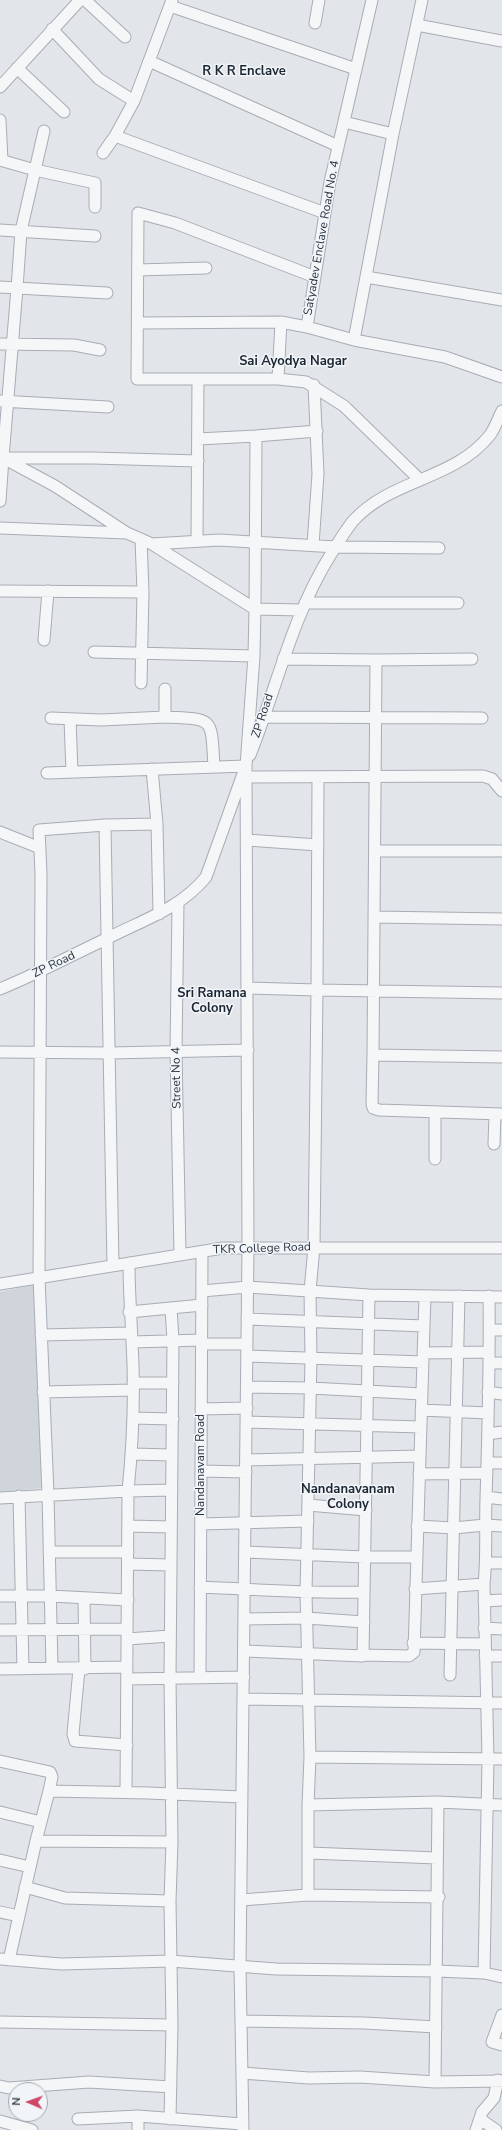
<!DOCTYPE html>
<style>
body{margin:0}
#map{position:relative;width:502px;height:2130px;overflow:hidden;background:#e2e6ea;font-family:"Nunito Sans",sans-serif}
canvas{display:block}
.north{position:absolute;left:8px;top:2082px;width:40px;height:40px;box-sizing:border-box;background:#f1f5f8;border:1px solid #a1a8af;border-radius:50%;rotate:272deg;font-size:11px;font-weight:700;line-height:16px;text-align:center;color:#2a3542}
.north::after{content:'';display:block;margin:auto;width:14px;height:18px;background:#cf4669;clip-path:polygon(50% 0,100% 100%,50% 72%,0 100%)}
</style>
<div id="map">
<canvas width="502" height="2130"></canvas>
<div class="north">N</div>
</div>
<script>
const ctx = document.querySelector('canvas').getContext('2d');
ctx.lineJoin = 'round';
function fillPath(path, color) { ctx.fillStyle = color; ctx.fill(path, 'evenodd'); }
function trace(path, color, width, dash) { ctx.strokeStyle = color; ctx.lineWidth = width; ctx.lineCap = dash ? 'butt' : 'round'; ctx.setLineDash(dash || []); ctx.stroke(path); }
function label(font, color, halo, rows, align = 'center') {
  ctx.font = font + ' "Nunito Sans",sans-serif'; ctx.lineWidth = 3; ctx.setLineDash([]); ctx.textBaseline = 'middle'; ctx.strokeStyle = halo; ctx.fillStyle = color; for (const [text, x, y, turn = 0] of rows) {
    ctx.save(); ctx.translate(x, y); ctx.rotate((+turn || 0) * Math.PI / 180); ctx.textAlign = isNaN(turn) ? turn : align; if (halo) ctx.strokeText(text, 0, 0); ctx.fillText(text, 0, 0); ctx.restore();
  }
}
const built = new Path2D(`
 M33 1285 42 1488 0 1492V1292Z`);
const minor = new Path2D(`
 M85 0 125 37
 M372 0 330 182 307 327 354 340 445 357 502 377
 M170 6 356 69
 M315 23 319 0
 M417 25 502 41
 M52 29 99 79 134 101
 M149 61 338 146
 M17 68 64 112
 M0 87 80 0
 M0 120 2 160
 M344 122 393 134
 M44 131 21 231 17 288 107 293
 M115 136 325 213
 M103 153 115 136 134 101 172 0
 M0 160 35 170 95 183V207
 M0 230 95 236
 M138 270 206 268
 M315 277 175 223 138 213 137 379H278L306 382 344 406 420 480
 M366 277 502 300
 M0 287 17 288 3 458 55 486 127 533 152 544 255 609 254 656 246 766 248 1247 240 1967 243 2130
 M138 323 281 322 307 327
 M354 340 393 134 422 0
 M0 344 74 345 100 350
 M278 379 281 322
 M0 401 108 407
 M198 439 256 436
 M5 458H93L198 461
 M0 501 3 458
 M0 528 126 533
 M141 539 143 592 141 683
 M197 540 198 379
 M152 544 219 540 336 547 439 548
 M313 545 318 474 314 385
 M0 591 143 592
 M305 603H458
 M301 610 255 609 256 436 317 431
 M44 640 48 591
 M94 652 254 656
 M283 659 376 660 472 659
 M165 717C215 719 211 717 214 767
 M263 717 482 718
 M51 718 101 720 165 717V689
 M70 719 72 772
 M250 755C277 687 292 616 331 554 338 543 345 531 353 521 392 478 453 481 490 435 495 428 498 419 502 411
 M152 769 157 824
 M47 773 246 766
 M247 777 483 776 492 779 502 791
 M318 777 317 990 502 993
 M105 825 113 1265
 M0 832 40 848
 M247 840 318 845
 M375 851H502
 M178 903 176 1052 180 1254
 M375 917 502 919
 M248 988 317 990 314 1247 310 1291 311 1358 306 1593 310 1757 308 1805V1895
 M0 989C37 974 72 955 108 938 143 920 181 908 206 877L244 771
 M0 1052 110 1053 248 1050
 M373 1055 376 660
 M502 1057 373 1055 372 1104 373 1108 379 1110 502 1114
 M494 1144 495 1114
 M435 1159V1112
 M0 1284 223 1248H502
 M202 1291 248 1287 369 1295 502 1297
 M129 1312 202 1305
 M247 1319 424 1326 425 1296
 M490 1330H502
 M41 1335 131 1333
 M132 1342 202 1340
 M202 1344H247
 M424 1353 489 1352
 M247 1356 423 1362
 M490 1363H502
 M133 1383H173
 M247 1387 311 1388 422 1394
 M43 1392 133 1390
 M488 1392 502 1394
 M201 1409 247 1408
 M421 1410 488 1413
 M133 1418 173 1419
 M246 1422 421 1427
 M488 1434 502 1432
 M132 1454 172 1455
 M246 1460 420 1456
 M488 1463H502
 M201 1471 246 1472
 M419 1474 487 1473
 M19 1496 23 1669
 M486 1497 502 1499
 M0 1498 128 1491 172 1490
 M308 1505 366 1510
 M201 1524 308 1521
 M128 1526 171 1527
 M417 1526 454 1528 485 1525 502 1526
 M49 1552H128
 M245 1552 365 1557H416
 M486 1563H502
 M128 1564 171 1565
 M200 1587C255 1589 309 1594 363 1592
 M415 1589 484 1584
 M0 1596H50L128 1600
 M84 1598 85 1669
 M484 1601 502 1600
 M245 1619 306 1618 364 1622
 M484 1628 502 1629
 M0 1630 127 1629
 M127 1639 170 1636
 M413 1643 484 1644
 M245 1651 363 1656 369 1295
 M363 1655 409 1656 414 1652 424 1326
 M485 1656H502
 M52 1668 48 1494 39 1277 41 873 39 830 105 825 157 824 159 914
 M0 1669 127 1667
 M79 1669 73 1734 75 1741 127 1745
 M450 1675 459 1296
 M200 1677 202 1252
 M127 1679 244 1677
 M244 1699 502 1703
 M310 1757 502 1759
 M0 1761 50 1772 52 1777 49 1791
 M126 1792 128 1491C133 1441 135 1391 132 1342 131 1315 129 1290 129 1263
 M308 1805 438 1802 502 1805
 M0 1812 41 1822
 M36 1841 172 1842
 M309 1853 437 1858
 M0 1860 30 1867
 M25 1887 65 1898 170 1901
 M241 1900 308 1895 439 1897
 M0 1912 19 1916
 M0 1959 61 1964 171 1961 276 1969 437 1971 484 1973 502 1977
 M9 1960 36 1841 49 1791 148 1793 242 1797
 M484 1973 488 1759 484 1584C487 1556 485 1528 486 1499 488 1432 490 1364 489 1296
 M502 2015 492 2042 502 2045
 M241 2021 364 2023 436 2027
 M0 2022 172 2025
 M242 2073 309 2078 360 2077 435 2082 502 2081
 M435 2082 438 1802
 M0 2086 9 2088 89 2082 171 2087
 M78 2119 138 2116 242 2124
 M170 2119 172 2025 170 1901 172 1842 170 1678 173 1340 171 1308
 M480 2119 496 2130
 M0 2121 32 2130
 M138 2130V2116
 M476 2130 482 2112 494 2098 498 2080`);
const streetNames = [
 ["Satyadev Enclave Road No. 4",322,238,-80],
 ["ZP Road",263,716,-72],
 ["ZP Road",54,965,-26],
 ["Street No 4",177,1078,-91],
 ["TKR College Road",262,1249,-2],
 ["Nandanavam Road",201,1465,-90]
];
const neighbourhoodNames = [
 ["R K R Enclave",244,72],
 ["Sai Ayodya Nagar",293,362],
 ["Sri Ramana",212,994],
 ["Colony",212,1009],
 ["Nandanavanam",348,1490],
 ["Colony",348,1505]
];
fillPath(built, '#d0d5dc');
trace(minor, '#a7adb4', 13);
trace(minor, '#f4f6f8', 11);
label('12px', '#2a3542', '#f1f5f8', streetNames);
label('bold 13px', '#1c2633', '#f1f5f8', neighbourhoodNames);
</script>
